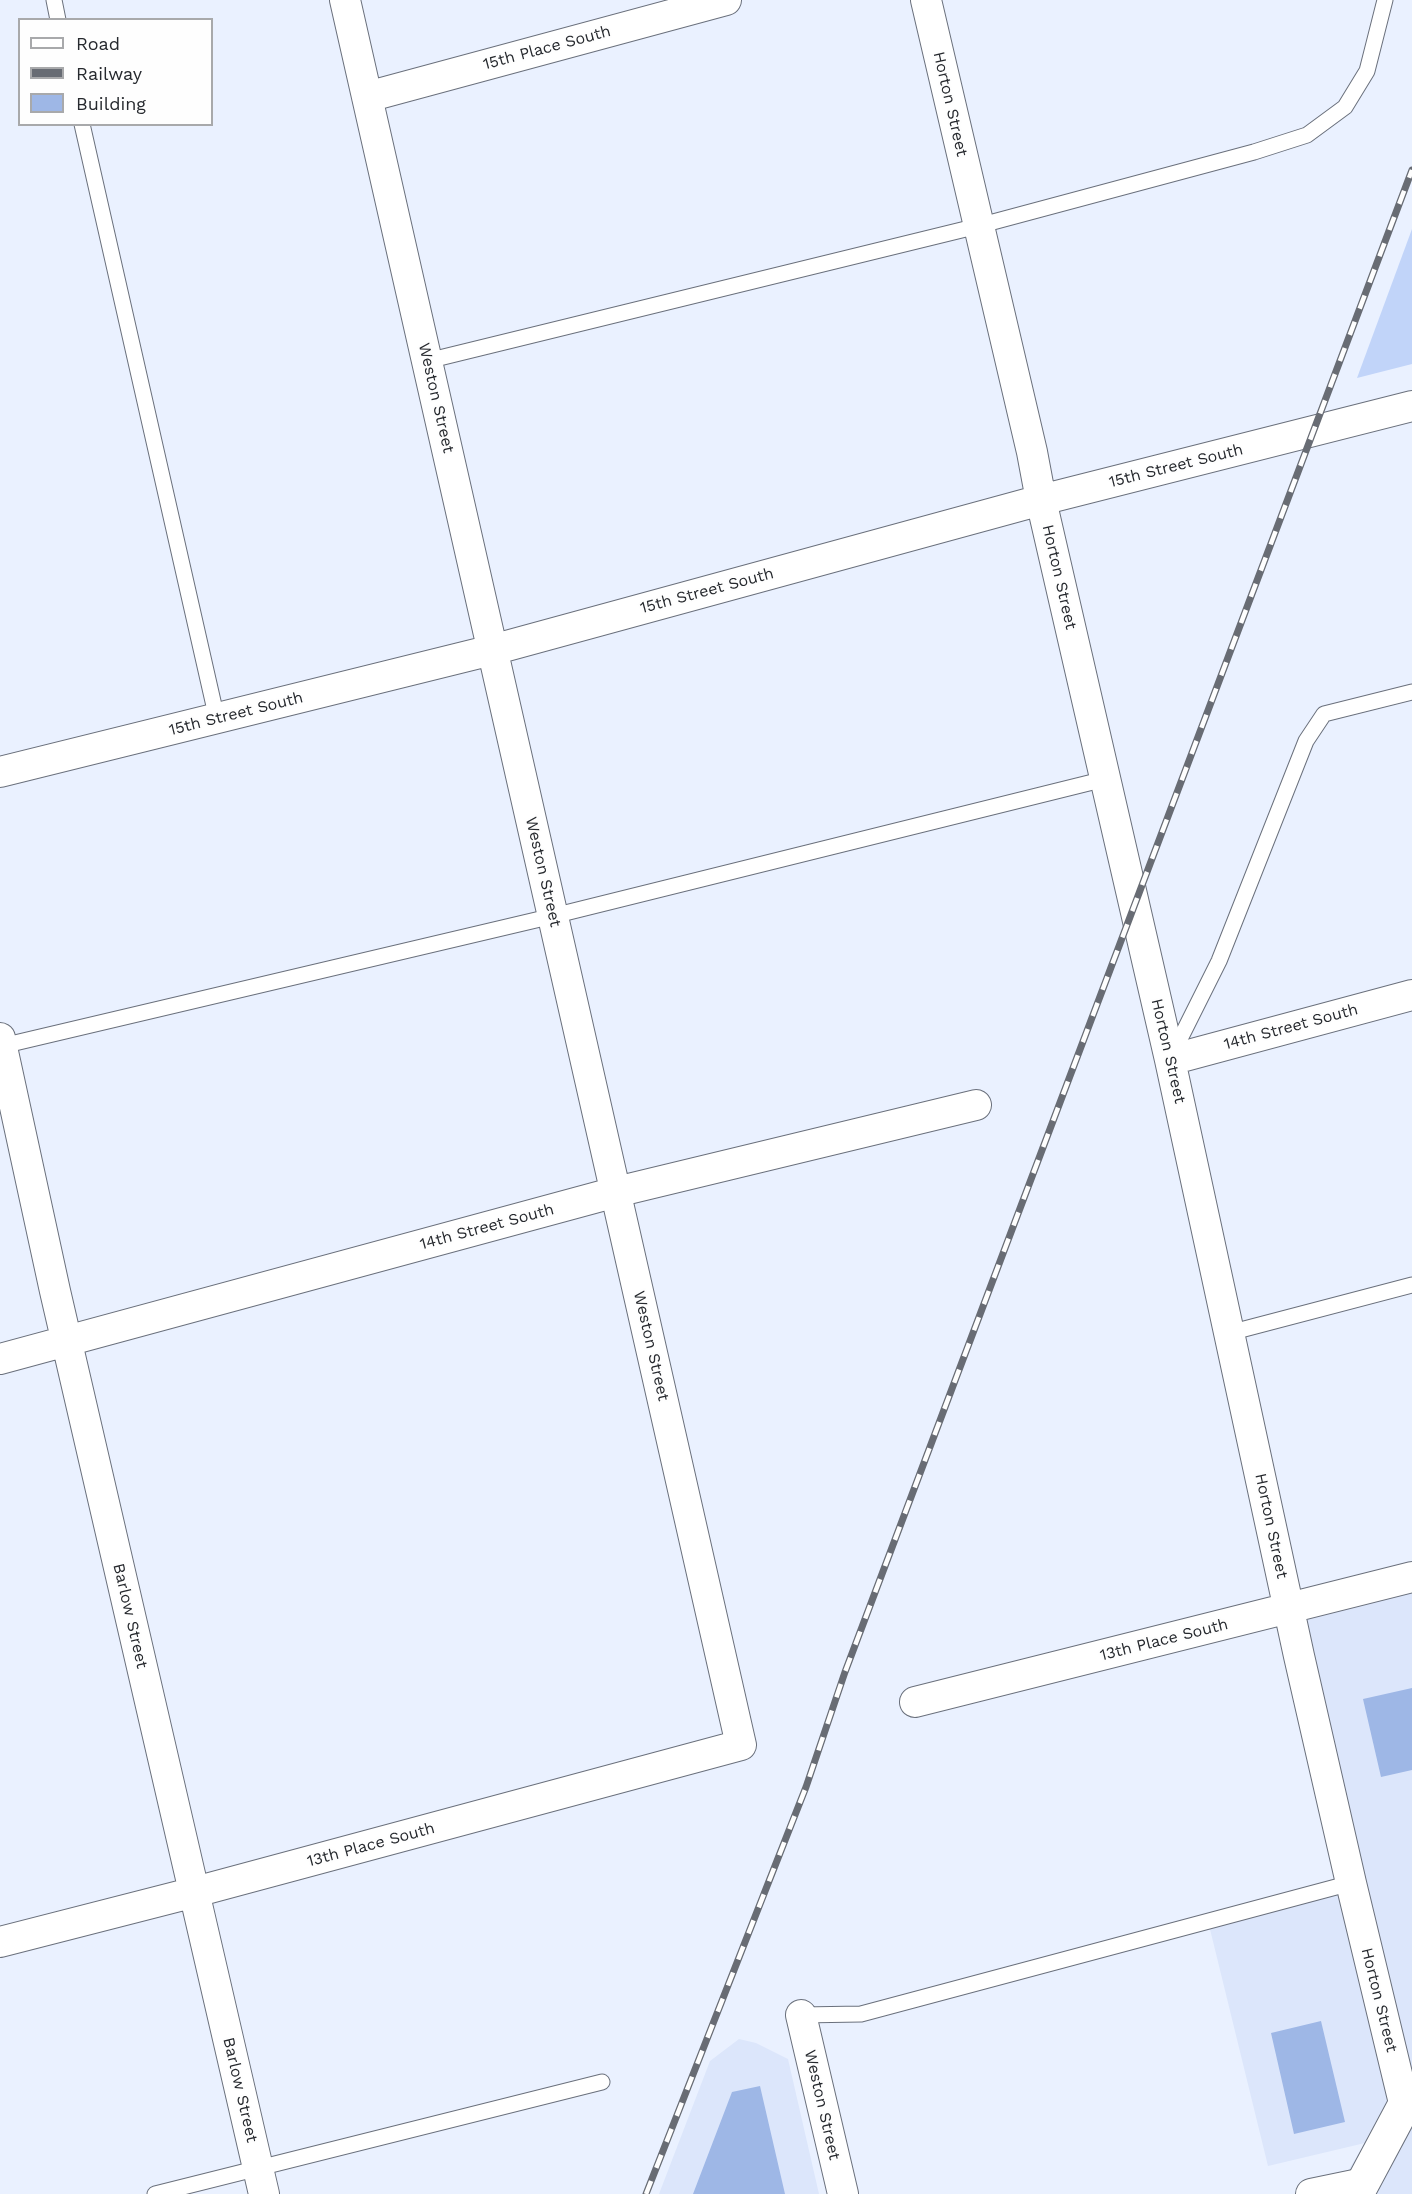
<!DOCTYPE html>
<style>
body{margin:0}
#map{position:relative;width:1412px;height:2194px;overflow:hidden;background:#eaf1ff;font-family:"Work Sans",sans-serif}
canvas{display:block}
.legend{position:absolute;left:18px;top:18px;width:195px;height:108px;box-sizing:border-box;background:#fefefe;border:2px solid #a8a9ab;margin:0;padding:8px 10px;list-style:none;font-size:18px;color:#26292e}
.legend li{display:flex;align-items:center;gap:12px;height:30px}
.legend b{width:30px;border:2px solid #a8a9ab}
</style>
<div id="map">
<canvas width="1412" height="2194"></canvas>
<ul class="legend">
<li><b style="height:8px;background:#fff"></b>Road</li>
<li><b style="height:8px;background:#686c74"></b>Railway</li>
<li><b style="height:16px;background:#9eb7e6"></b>Building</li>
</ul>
</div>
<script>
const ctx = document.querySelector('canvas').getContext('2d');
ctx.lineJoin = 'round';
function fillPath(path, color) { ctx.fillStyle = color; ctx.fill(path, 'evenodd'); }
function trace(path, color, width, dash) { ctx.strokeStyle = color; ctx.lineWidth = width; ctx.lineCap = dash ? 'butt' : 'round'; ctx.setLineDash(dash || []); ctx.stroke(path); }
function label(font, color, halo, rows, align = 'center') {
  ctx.font = font + ' "Work Sans",sans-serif'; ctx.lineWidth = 4.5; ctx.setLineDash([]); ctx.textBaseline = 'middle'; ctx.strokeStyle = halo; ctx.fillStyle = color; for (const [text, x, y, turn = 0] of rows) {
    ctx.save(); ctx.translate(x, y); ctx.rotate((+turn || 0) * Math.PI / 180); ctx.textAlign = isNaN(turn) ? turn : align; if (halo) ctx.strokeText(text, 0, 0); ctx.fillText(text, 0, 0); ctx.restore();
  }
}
const built = new Path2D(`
 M1412 1577V2194H1334L1365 2143 1268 2166 1208 1921 1350 1883 1289 1608Z
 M739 2039 756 2043 788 2059 819 2194H659L710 2061Z`);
const green = new Path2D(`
 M1412 229V364L1357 378Z`);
const building = new Path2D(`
 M1412 1688V1770L1381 1777 1363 1699Z
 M1321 2021 1345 2122 1294 2134 1271 2033Z
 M760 2086 785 2194H693L732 2092Z`);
const service = new Path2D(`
 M54 0 58 20
 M82 124 217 719
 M427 361 978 226 1254 152 1307 135 1345 107 1367 71 1385 0
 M2 1046 553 916 1105 779
 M1172 1055 1219 961 1306 741 1324 714 1412 692
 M1229 1333 1412 1285
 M801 2015 861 2014 1351 1883
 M155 2194 602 2082`);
const minor = new Path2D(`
 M926 0 1032 452 1041 500 1170 1060 1299 1656 1351 1883 1404 2103
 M367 97 726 0
 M0 772 492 650 1041 500 1412 406
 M0 1038 55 1291 264 2194
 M1170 1060 1412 995
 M0 1359 616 1192 976 1105
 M915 1702 1412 1577
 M0 1942 195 1892 741 1745 345 0
 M801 2015 843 2194
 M1311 2194 1364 2183`);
const trunk = new Path2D(`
 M1357 2194 1412 2091`);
const rail = new Path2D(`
 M646 2194 806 1787 845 1672 1412 170`);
const streetNames = [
 ["15th Place South",547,48,-15],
 ["Horton Street",950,104,77],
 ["Weston Street",436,398,77],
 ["15th Street South",1176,466,-14],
 ["Horton Street",1059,577,77],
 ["15th Street South",707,591,-15],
 ["15th Street South",236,714,-14],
 ["Weston Street",543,872,77],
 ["14th Street South",1291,1027,-15],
 ["Horton Street",1168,1051,77],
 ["14th Street South",487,1227,-15],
 ["Weston Street",651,1346,77],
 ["Horton Street",1271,1526,78],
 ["Barlow Street",130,1616,77],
 ["13th Place South",1164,1640,-14],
 ["13th Place South",371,1845,-15],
 ["Horton Street",1379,2000,76],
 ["Barlow Street",240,2090,77],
 ["Weston Street",822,2105,77]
];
fillPath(built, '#dce6fb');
fillPath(green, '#c1d4f9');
fillPath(building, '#9eb7e6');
trace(service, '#6a707c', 17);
trace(minor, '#6a707c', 32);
trace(trunk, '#6a707c', 35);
trace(service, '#fff', 15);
trace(minor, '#fff', 30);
trace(trunk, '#fff', 33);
trace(rail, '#686c74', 7);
trace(rail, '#fefefe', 4.5, [14]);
label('16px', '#26292e', '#fefefe', streetNames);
</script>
